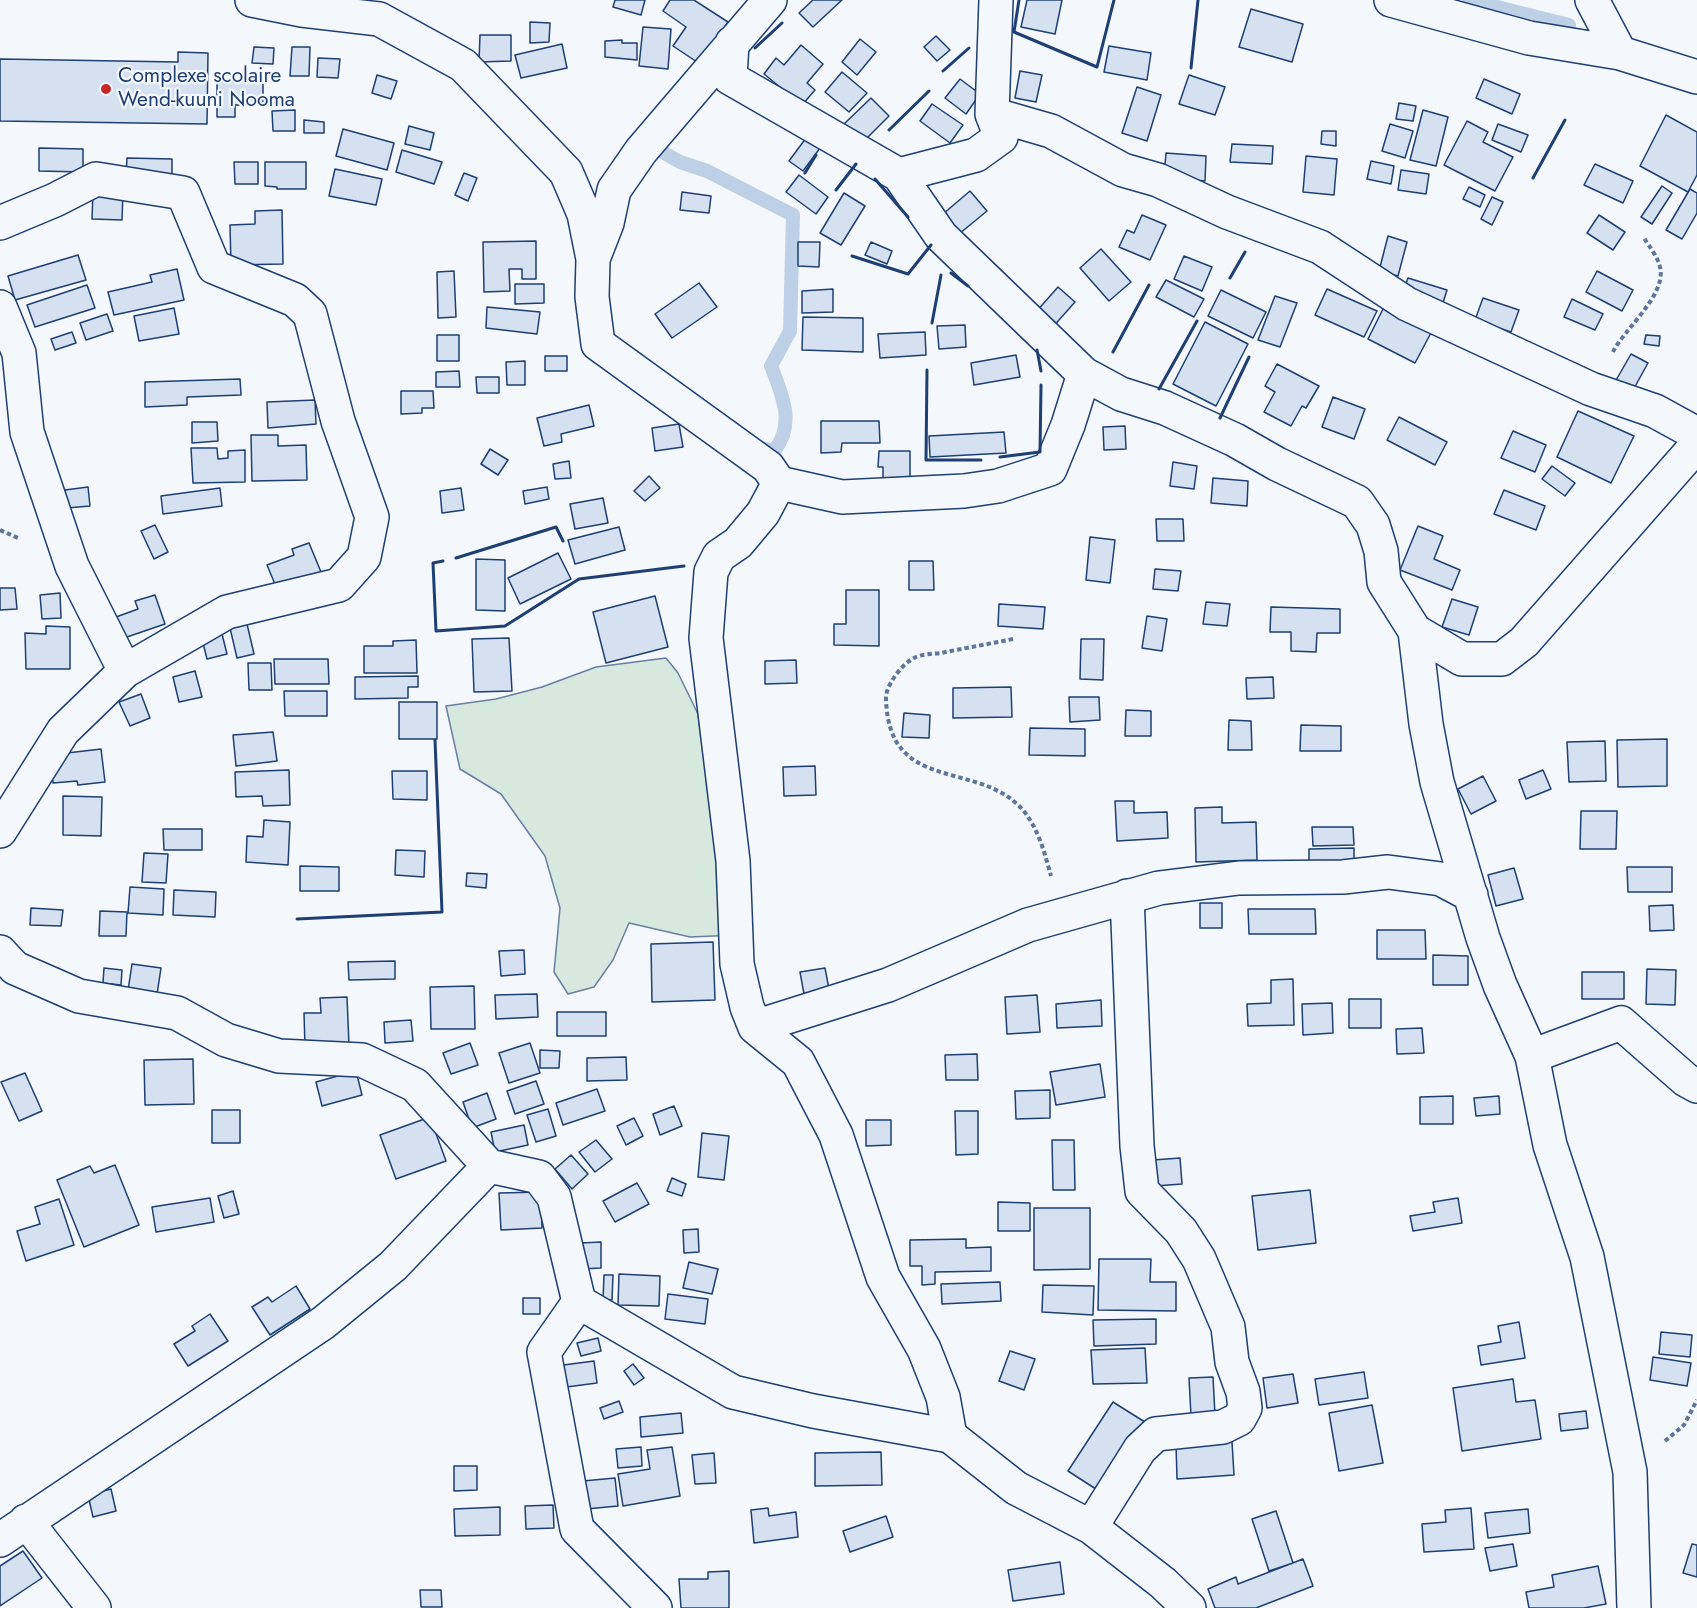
<!DOCTYPE html>
<style>
body{margin:0}
canvas{display:block;background:#f4f7fb}
</style>
<canvas width="1697" height="1608"></canvas>
<script>
const ctx = document.querySelector('canvas').getContext('2d');
ctx.lineJoin = 'round';
function fillPath(path, color) { ctx.fillStyle = color; ctx.fill(path, 'evenodd'); }
function trace(path, color, width, dash) { ctx.strokeStyle = color; ctx.lineWidth = width; ctx.lineCap = dash ? 'butt' : 'round'; ctx.setLineDash(dash || []); ctx.stroke(path); }
function label(font, color, halo, rows, align = 'center') {
  ctx.font = font + ' Jost,sans-serif'; ctx.lineWidth = 4.5; ctx.setLineDash([]); ctx.textBaseline = 'middle'; ctx.strokeStyle = halo; ctx.fillStyle = color; for (const [text, x, y, turn = 0] of rows) {
    ctx.save(); ctx.translate(x, y); ctx.rotate((+turn || 0) * Math.PI / 180); ctx.textAlign = isNaN(turn) ? turn : align; if (halo) ctx.strokeText(text, 0, 0); ctx.fillText(text, 0, 0); ctx.restore();
  }
}
const green = new Path2D(`
 M666 658 678 673 698 714 706 771 736 935 690 937 629 923 613 960 594 987 568 994 554 972 560 908 545 856 501 794 460 769 446 706 496 699 542 687 596 667Z`);
const stream = new Path2D(`
 M1469 0 1569 25
 M650 145 680 162 707 171 793 215 790 331 771 366C782 395 796 424 774 451L757 447`);
const building = new Path2D(`
 M615 0H645L641 15 613 7Z
 M670 0H694L728 22 700 64 673 46 686 27 663 11Z
 M813 0H842L813 27 799 13Z
 M1027 0H1062L1055 34 1021 27Z
 M1251 9 1303 24 1292 62 1239 47Z
 M530 22 550 23 549 42 530 43Z
 M643 27 671 29 668 69 639 66Z
 M480 35H511V61L479 62Z
 M936 36 950 50 937 61 924 47Z
 M860 39 876 52 857 75 842 62Z
 M622 40V43H637V60L605 57V41Z
 M562 44 567 68 521 78 515 55Z
 M801 45 823 64 807 83 815 90 802 105 764 74 776 58 784 65Z
 M1109 46 1151 53 1147 80 1104 72Z
 M254 47 274 48 273 64 252 63Z
 M292 47H310L309 76H290Z
 M178 52 208 53 207 124 0 121V59L178 62Z
 M318 58 340 59 338 78 317 77Z
 M1020 71 1042 75 1036 102 1015 98Z
 M842 72 867 93 849 112 825 92Z
 M377 75 397 81 391 99 372 93Z
 M1189 75 1225 87 1215 115 1179 104Z
 M960 79 980 94 966 114 945 98Z
 M1484 79 1520 94 1512 114 1476 98Z
 M263 81V105H235V117H217V82Z
 M1137 87 1161 95 1147 141 1122 133Z
 M871 98 889 116 862 143 844 124Z
 M1399 103 1416 106 1413 121 1396 119Z
 M932 104 963 125 950 143 920 121Z
 M295 110V131H273L272 111Z
 M1423 110 1448 117 1436 166 1410 160Z
 M1666 115 1697 132V175L1688 192 1640 166Z
 M304 120 324 122V133H304Z
 M1467 121 1488 132 1483 142 1513 157 1495 191 1444 165Z
 M1390 124 1413 131 1405 158 1382 151Z
 M1498 124 1528 135 1521 152 1492 140Z
 M409 126 434 133 430 150 405 144Z
 M343 129 394 143 387 170 336 156Z
 M1322 131H1336V146L1321 144Z
 M809 134 823 144 803 171 789 161Z
 M1232 144 1273 146 1272 164 1230 162Z
 M39 148 83 149V172L39 171Z
 M402 150 442 162 434 184 396 172Z
 M1166 153 1206 156 1205 181 1164 177Z
 M1306 156 1337 159 1334 195 1303 192Z
 M127 158 172 159V177L126 176Z
 M1371 161 1394 166 1391 184 1367 179Z
 M234 162H258V184H235Z
 M265 162H306V189H277V187L265 186Z
 M1595 164 1633 181 1623 203 1584 185Z
 M335 169 382 179 376 205 329 196Z
 M1401 170 1429 174 1426 194 1398 190Z
 M464 173 477 178 468 201 455 195Z
 M799 175 828 197 816 214 786 192Z
 M1662 186 1672 193 1652 224 1641 217Z
 M1469 187 1485 195 1480 207 1463 199Z
 M1690 189 1697 193V213L1682 239 1666 230Z
 M970 191 987 211 959 234 943 214Z
 M93 192 123 193 122 220 92 219Z
 M682 192 711 196 709 213 680 210Z
 M844 193 865 206 841 245 820 233Z
 M1492 197 1503 202 1492 225 1481 219Z
 M282 210 283 264 231 265 230 225 255 224V211Z
 M1142 215 1166 225 1150 260 1119 247 1127 230 1134 233Z
 M1599 215 1625 232 1613 250 1587 233Z
 M1388 236 1407 242 1398 276 1379 271Z
 M536 241V279H522V269H509L510 291 484 292 483 242Z
 M798 242H820L819 267 798 266Z
 M871 242 892 251 887 264 865 255Z
 M1101 249 1131 282 1109 301 1080 268Z
 M78 255 86 280 15 300 8 276Z
 M1184 256 1212 267 1202 291 1174 279Z
 M177 269 184 300 114 315 108 292 152 282 150 275Z
 M454 271 456 317 438 318 437 272Z
 M1597 271 1633 290 1622 311 1586 292Z
 M1408 278 1447 290 1441 309 1401 297Z
 M1166 280 1204 299 1194 317 1156 297Z
 M699 283 717 307 672 338 655 314Z
 M515 284H544V303L515 304Z
 M87 285 95 308 35 327 27 305Z
 M1058 287 1075 302 1051 329 1035 313Z
 M833 289V312L802 313V291Z
 M1327 289 1377 311 1364 337 1315 315Z
 M1221 290 1266 312 1253 338 1208 316Z
 M1275 296 1297 303 1280 347 1258 340Z
 M1483 298 1519 310 1511 332 1475 320Z
 M1572 299 1603 314 1595 330 1564 317Z
 M487 307 540 312 537 334 486 328Z
 M1384 307 1432 331 1415 363 1368 339Z
 M174 308 179 334 139 341 134 316Z
 M107 314 113 331 86 340 80 323Z
 M803 317 863 318V352L802 350Z
 M1205 322 1248 344 1216 406 1173 384Z
 M965 325 966 347 939 349 937 326Z
 M72 332 76 343 55 350 51 339Z
 M925 332 926 355 880 358 878 334Z
 M437 335H459V361H437Z
 M1646 335 1660 336 1659 346 1644 344Z
 M1631 354 1648 363 1632 392 1615 382Z
 M1016 355 1020 377 974 385 971 363Z
 M545 356H567V371H545Z
 M525 361V385H507L506 362Z
 M1277 364 1319 386 1306 408 1302 406 1291 426 1264 412 1275 392 1265 386Z
 M459 371 460 387H436V372Z
 M476 377H499V393H477Z
 M240 379 241 395 187 397V405L145 407V382Z
 M401 391H433L434 408H422V413L401 414Z
 M1333 397 1365 409 1354 439 1322 427Z
 M315 400 316 424 268 428 267 402Z
 M589 405 594 426 561 434 562 442 544 446 537 418Z
 M1578 411 1634 436 1611 483 1557 457Z
 M1399 417 1447 442 1435 465 1387 440Z
 M821 421H879L880 443H842L841 452 821 453Z
 M192 422H217L218 441 192 443Z
 M679 424 683 447 655 451 652 428Z
 M1125 426 1126 449 1104 450 1103 427Z
 M1513 431 1546 445 1535 472 1501 458Z
 M1004 432 1006 453 930 457 929 436Z
 M251 435H278V446L306 445 307 480 252 481Z
 M191 448H217L218 459 228 458V451L245 450V482L193 483Z
 M490 449 508 460 498 475 481 464Z
 M879 451H910V491H883V467H878Z
 M569 461 571 478 555 479 553 464Z
 M1173 462 1197 466 1194 489 1170 486Z
 M1552 466 1575 483 1565 496 1542 479Z
 M649 476 660 488 645 501 634 491Z
 M1213 478 1248 481 1247 506 1211 503Z
 M88 487 90 506 67 508 65 490Z
 M547 487 549 499 525 504 523 491Z
 M220 488 222 506 163 514 161 496Z
 M461 488 464 510 442 513 440 491Z
 M1504 490 1545 506 1536 530 1494 514Z
 M603 498 608 523 575 529 570 504Z
 M1156 519H1183L1184 541H1157Z
 M155 525 168 552 154 559 141 531Z
 M1418 526 1443 536 1434 559 1460 570 1452 590 1400 570Z
 M619 527 625 550 575 564 568 540Z
 M1090 537 1115 540 1110 583 1086 580Z
 M309 543 321 572 277 589 267 565 294 555 292 549Z
 M558 553 571 579 520 604 508 578Z
 M476 559 505 560V611L476 610Z
 M909 561H933L934 590H909Z
 M1155 569 1181 571 1178 591 1153 589Z
 M0 588H15L17 609 0 610Z
 M846 590H879V646L834 645V624H846Z
 M60 593 61 618 42 619 40 595Z
 M155 595 165 624 124 638 116 617 138 609 135 601Z
 M655 596 668 647 606 663 593 612Z
 M1452 599 1478 607 1469 635 1442 627Z
 M1206 602 1230 604 1227 626 1203 624Z
 M999 604 1045 607 1043 629 998 626Z
 M1271 607 1340 609V633H1317L1316 652 1291 651V632H1270Z
 M1147 616 1167 619 1162 651 1142 648Z
 M247 624 254 654 237 658 230 628Z
 M46 626 70 627V669H26L25 633 46 634Z
 M222 634 227 654 207 659 202 639Z
 M509 638 512 691 474 692 472 639Z
 M1081 639H1104L1103 680 1080 679Z
 M416 640 417 673H364V646H393V641Z
 M274 659H328L329 684H275Z
 M796 660 797 683 765 684V661Z
 M248 663H271L272 690H249Z
 M195 671 202 697 179 702 173 677Z
 M418 676V687H408V698L355 699V677Z
 M1273 677 1274 698 1247 699 1246 678Z
 M1011 687 1012 717 953 718V688Z
 M284 691H327V716H285Z
 M141 694 150 718 130 726 119 702Z
 M1069 697H1099L1100 720 1070 722Z
 M399 702H437V739H399Z
 M1126 710 1151 711V736H1125Z
 M904 713 930 715 929 738 902 737Z
 M1229 720 1251 721 1252 750H1228Z
 M1301 725 1341 726V751H1300Z
 M1030 728 1085 729V756L1029 755Z
 M273 732 277 761 236 766 233 735Z
 M1667 739V786L1618 787 1617 740Z
 M1605 741 1606 781 1569 782 1567 742Z
 M101 749 105 782 78 785 77 781 53 783 50 755Z
 M815 766 816 795 784 796 783 767Z
 M289 770 290 805 263 806 262 796 236 797 235 772Z
 M1543 770 1551 789 1526 799 1519 780Z
 M392 771H427V800L393 799Z
 M1483 776 1496 801 1471 814 1458 789Z
 M63 796 102 797 101 836 63 835Z
 M1115 801H1134V813L1167 812 1168 838 1117 841Z
 M1222 807V823L1256 822 1257 860 1196 862 1195 808Z
 M1581 811H1617L1616 849H1580Z
 M264 820 290 822 288 865 246 862 247 836 263 837Z
 M1312 827H1353L1354 845 1313 846Z
 M163 829H202V850H164Z
 M1354 848V870L1309 871V849Z
 M396 850 425 851 424 877 395 875Z
 M144 853 168 854 166 883 142 882Z
 M300 866 339 867V891H300Z
 M1627 867H1672V892H1628Z
 M1514 868 1523 899 1496 906 1488 875Z
 M467 873 487 874 486 888 466 886Z
 M130 887 164 889 163 915 128 913Z
 M174 890 216 892 215 917 173 915Z
 M1200 903H1222V928H1200Z
 M1673 905 1674 930 1650 931 1649 906Z
 M31 908 63 910 61 926 30 925Z
 M1248 909H1315L1316 934H1249Z
 M100 911 127 912 126 936H99Z
 M1377 930H1425L1426 959H1377Z
 M713 942 715 1000 652 1002 651 944Z
 M524 950 525 974 501 976 499 951Z
 M1433 955 1468 956V985H1433Z
 M395 961V979L349 980 348 962Z
 M132 964 161 968 156 1001 127 997Z
 M104 968 122 970 121 985 103 983Z
 M825 968 829 989 804 994 800 972Z
 M1647 969 1676 970 1675 1005 1646 1004Z
 M1582 972H1624V999H1582Z
 M1293 979 1294 1025 1248 1026 1247 1004 1271 1003V980Z
 M474 986 475 1029H431L430 987Z
 M537 994 538 1017 496 1019 495 995Z
 M1037 995 1040 1032 1007 1034 1005 997Z
 M347 997 349 1045 305 1047 304 1013H321L320 998Z
 M1349 999H1381V1028H1349Z
 M1101 1000 1102 1026 1057 1028 1056 1004Z
 M1332 1003 1333 1033 1303 1035 1302 1004Z
 M557 1012H606V1036H557Z
 M411 1020 413 1041 385 1043 384 1022Z
 M1422 1028 1424 1053 1397 1054 1396 1029Z
 M470 1043 478 1065 451 1074 443 1053Z
 M530 1043 540 1073 509 1083 499 1053Z
 M540 1050 560 1051 559 1068H540Z
 M977 1054 978 1080H946L945 1055Z
 M626 1057 627 1080 587 1081V1058Z
 M193 1059 194 1104 145 1105 144 1060Z
 M1100 1064 1105 1097 1056 1105 1050 1072Z
 M356 1071 362 1095 322 1106 316 1082Z
 M25 1073 42 1111 19 1121 1 1082Z
 M536 1081 544 1104 515 1114 507 1091Z
 M597 1089 605 1111 563 1125 556 1103Z
 M1050 1090V1118L1016 1119 1015 1091Z
 M487 1093 496 1119 472 1128 463 1102Z
 M1453 1096V1124H1420V1097Z
 M1499 1096 1500 1114 1476 1116 1474 1098Z
 M674 1106 682 1126 660 1135 653 1114Z
 M548 1109 556 1136 536 1142 527 1115Z
 M212 1110H240V1143H212Z
 M955 1111H978V1154L956 1155Z
 M430 1117 446 1161 396 1179 380 1135Z
 M634 1118 643 1136 626 1145 617 1126Z
 M866 1120H891V1145L866 1146Z
 M524 1125 528 1145 495 1152 491 1132Z
 M702 1133 729 1136 724 1180 698 1177Z
 M596 1140 612 1159 595 1172 579 1152Z
 M1052 1140H1074L1075 1190H1053Z
 M571 1155 588 1174 572 1189 555 1169Z
 M1180 1158 1182 1184 1155 1186 1153 1160Z
 M115 1165 139 1225 84 1247 57 1180 90 1166 94 1173Z
 M672 1178 686 1184 682 1196 667 1191Z
 M637 1183 649 1204 615 1222 603 1201Z
 M1310 1190 1316 1243 1258 1250 1252 1196Z
 M233 1191 239 1214 224 1218 218 1196Z
 M541 1192 542 1228 501 1230 499 1193Z
 M210 1198 214 1222 156 1232 152 1207Z
 M1458 1198 1462 1223 1413 1231 1410 1216 1435 1212 1433 1202Z
 M59 1199 74 1245 26 1261 17 1231 40 1224 35 1207Z
 M998 1202 1030 1203V1231H998Z
 M1034 1208H1090V1269L1034 1270Z
 M698 1229 699 1252 684 1253 683 1230Z
 M966 1239V1248L991 1247V1271L935 1272V1284L922 1285V1266H910V1240Z
 M601 1242V1268L581 1269V1243Z
 M1099 1259H1151L1150 1282H1176V1311L1098 1310Z
 M689 1262 718 1269 712 1294 683 1288Z
 M619 1274 660 1276 659 1306 618 1305Z
 M604 1275H613L612 1300H603Z
 M1000 1282 1001 1301 942 1304 941 1284Z
 M1043 1285 1094 1286 1093 1315 1042 1312Z
 M296 1286 310 1309 270 1335 252 1307 268 1297 272 1302Z
 M668 1294 708 1299 705 1324 665 1319Z
 M523 1298H540V1314H523Z
 M210 1314 228 1341 188 1366 174 1344 195 1331 192 1326Z
 M1156 1319V1344L1094 1346 1093 1320Z
 M1519 1322 1525 1358 1481 1365 1478 1346 1501 1342 1498 1326Z
 M1661 1332 1692 1335 1690 1357 1659 1354Z
 M598 1338 601 1351 581 1356 577 1343Z
 M1145 1348 1147 1383 1093 1384 1091 1350Z
 M1010 1351 1035 1359 1024 1390 999 1381Z
 M1653 1357 1691 1363 1687 1386 1650 1380Z
 M594 1361 597 1383 559 1388 556 1366Z
 M633 1364 644 1378 634 1385 624 1371Z
 M1364 1372 1368 1398 1319 1405 1315 1379Z
 M1293 1374 1298 1403 1267 1408 1263 1378Z
 M1213 1377 1215 1415 1191 1416 1189 1378Z
 M1513 1379 1516 1402 1535 1400 1541 1439 1462 1451 1453 1388Z
 M619 1401 623 1412 604 1419 600 1408Z
 M1113 1402 1148 1424 1102 1493 1068 1471Z
 M1372 1405 1383 1463 1339 1471 1329 1413Z
 M1586 1411 1588 1428 1561 1431 1559 1414Z
 M681 1413 683 1433 641 1437 640 1417Z
 M1232 1442 1234 1475 1177 1479 1176 1444Z
 M641 1447 642 1466 618 1468 616 1449Z
 M672 1447 680 1496 623 1506 618 1474 650 1469 647 1450Z
 M881 1452 882 1485 815 1486V1453Z
 M714 1453 716 1483 695 1484 692 1455Z
 M454 1466H477V1490L454 1491Z
 M615 1478 618 1506 586 1509 583 1481Z
 M111 1489 116 1511 93 1517 88 1495Z
 M553 1505 554 1528 526 1529 525 1506Z
 M500 1507V1535L455 1536 454 1509Z
 M768 1508 769 1516 796 1512 798 1537 754 1543 751 1510Z
 M1471 1508 1474 1549 1424 1552 1422 1524 1446 1522 1445 1510Z
 M1528 1509 1530 1533 1488 1538 1485 1513Z
 M1276 1511 1293 1563 1269 1571 1252 1519Z
 M886 1516 893 1537 850 1552 843 1531Z
 M1513 1544 1517 1566 1490 1571 1485 1548Z
 M1692 1544 1697 1545V1577L1683 1573Z
 M23 1551 42 1578 0 1606V1566Z
 M1303 1559 1313 1586 1256 1608H1215L1208 1589 1236 1577 1238 1584Z
 M1060 1562 1064 1594 1013 1601 1008 1570Z
 M1598 1566 1606 1604 1584 1608H1529L1526 1592 1554 1587 1552 1575Z
 M729 1571V1608H681L679 1579H708V1572Z
 M420 1590H441L442 1607H421Z`);
const path = new Path2D(`
 M1613 352C1624 329 1667 295 1660 267 1658 257 1649 246 1644 238
 M0 530 18 538
 M1013 639C989 644 965 648 941 653 933 654 921 654 914 658 902 664 886 685 886 698 888 795 977 759 1022 809 1038 827 1045 854 1051 876
 M1665 1441 1684 1425 1697 1400`);
const street = new Path2D(`
 M252 0 302 10 379 19 463 65 566 172 584 214 593 259 592 297 598 344 768 467 779 483
 M996 0 992 114 1051 131 1123 170 1158 180 1227 212 1320 247 1407 304 1591 389 1655 411 1697 434
 M1391 0 1529 38 1620 53 1697 77
 M1592 0 1620 53
 M732 43 730 78 899 175
 M992 114 1001 137 976 155 899 175 941 236 1084 374 1121 394 1165 408 1235 440 1277 464 1357 502 1373 525 1381 551 1384 582 1415 631 1462 659H1502L1524 642 1697 445
 M0 223 55 200 96 179 183 193 214 267 295 300 310 314 338 421 372 517 364 557 339 585 227 612 125 671
 M593 259 607 223 614 190 641 151 770 0
 M0 307 19 353 27 432 72 566 125 671 63 731 0 831
 M1415 631 1426 724 1437 782 1483 938 1500 985 1532 1056 1550 1145 1587 1257 1630 1472 1634 1608
 M0 952 15 968 79 996 177 1013 226 1040 279 1056 362 1060 415 1085 489 1166 539 1177 554 1197 579 1302 733 1392 813 1411 950 1436 1016 1488 1091 1527 1163 1583 1189 1608
 M755 1027 747 1007 737 964 733 861 706 638 711 572 719 556 738 543 763 513 779 483 842 497 964 491 998 486 1050 469 1068 425 1084 374
 M1532 1056 1621 1023 1686 1080 1697 1086
 M579 1302 544 1352 577 1529 655 1608
 M950 1436 943 1397 924 1349 883 1277 836 1135 798 1062 755 1027 888 985 1028 925 1159 888 1239 878 1343 877 1388 872 1441 879 1471 895
 M26 1521 94 1608
 M1091 1527 1140 1449 1156 1434 1223 1427 1239 1419 1245 1408 1243 1392 1232 1362 1228 1327 1199 1259 1181 1231 1142 1191 1137 1146 1127 896
 M0 1540 323 1323 393 1266 489 1166`);
const wall = new Path2D(`
 M1019 0 1014 32 1097 67 1114 0
 M755 48 782 23
 M1191 68 1198 0
 M943 71 969 48
 M889 130 929 91
 M805 173 816 155
 M1533 178 1565 120
 M875 179 908 217
 M836 190 856 164
 M852 256 908 274 931 245
 M951 273 968 286
 M1230 278 1245 252
 M932 323 941 275
 M1037 350 1041 371
 M1113 352 1149 285
 M927 370 926 460H981
 M1159 389 1197 321
 M1220 418 1249 357
 M1000 457 1040 452 1041 385
 M456 558 556 527 563 541
 M443 561 433 563 436 631 505 626 579 579 684 566
 M297 919 442 912 435 740`);
const markers = [
 [106,89,6,"#c62828"]
];
const poiNames = [
 ["Complexe scolaire",118,77],
 ["Wend-kuuni Nooma",118,101]
];
fillPath(green, '#d7e8df');
trace(green, '#687fa3', 1.5);
trace(stream, '#bed0e5', 14);
fillPath(building, '#d5e0f0');
trace(building, '#1d3f73', 1.5);
trace(street, '#1d3f73', 36);
trace(path, '#5e769c', 4, [4.5, 3]);
trace(street, '#f4f7fb', 33);
trace(wall, '#1d3f73', 3);
for (const [x, y, r, color] of markers) { const dot = new Path2D(); dot.arc(x, y, r, 0, 2 * Math.PI); ctx.fillStyle = color; ctx.fill(dot); trace(dot, '#f4f7fb', 2); }
label('21px', '#1d3f73', '#f4f7fb', poiNames, 'left');
</script>
